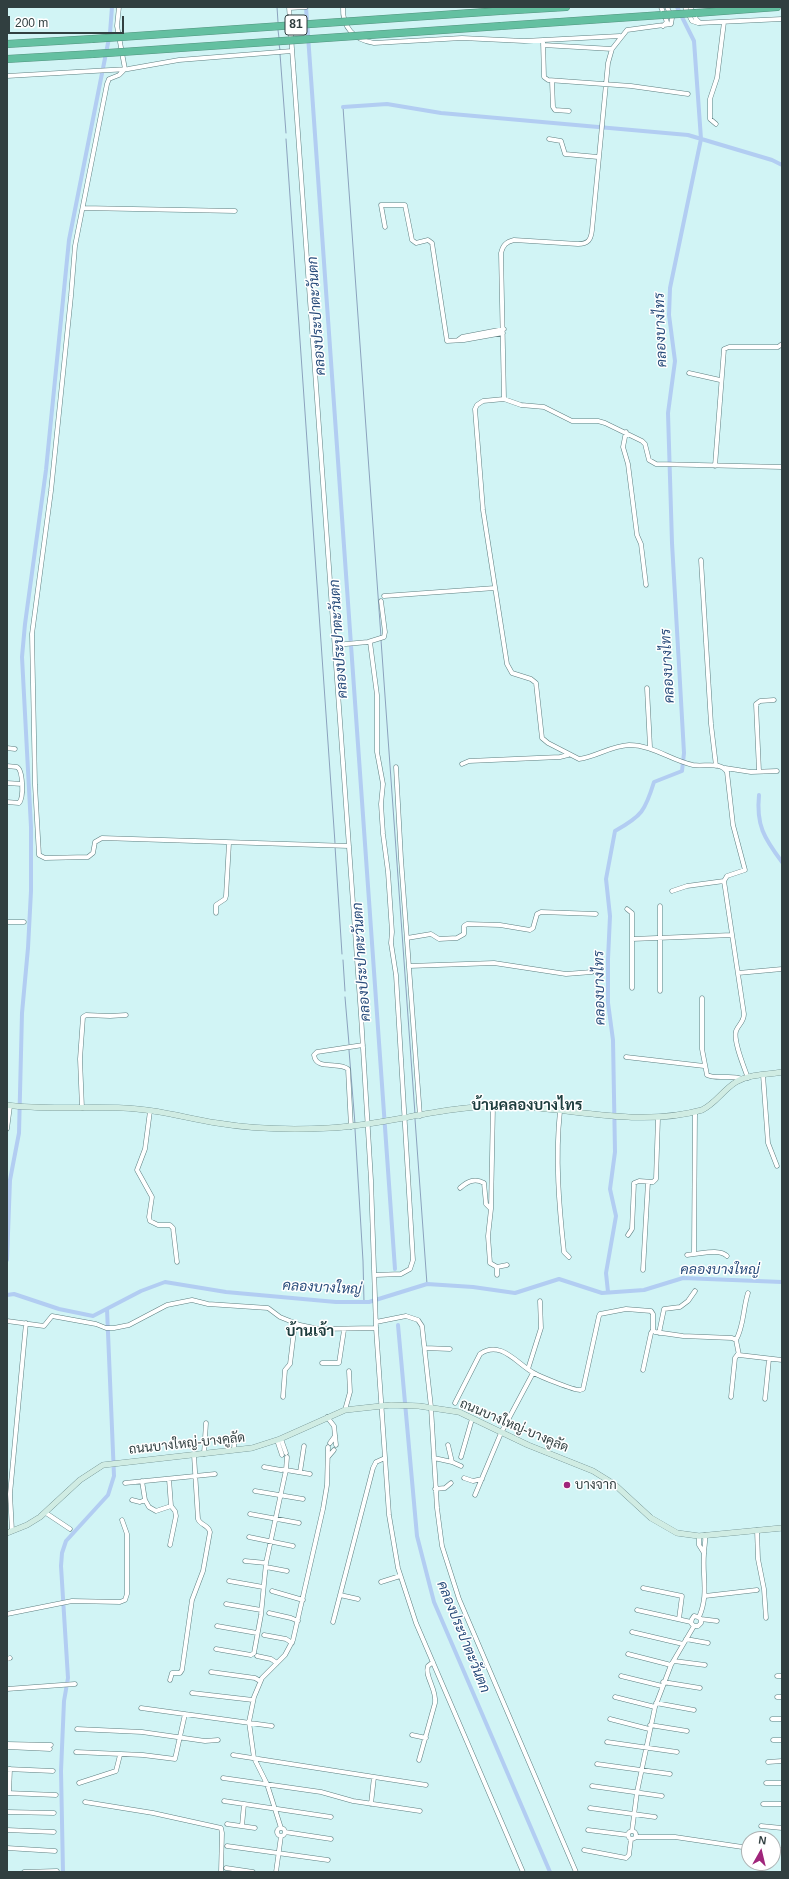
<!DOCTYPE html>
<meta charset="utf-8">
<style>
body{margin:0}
#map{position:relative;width:789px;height:1879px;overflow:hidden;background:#d1f4f5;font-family:Helvetica,sans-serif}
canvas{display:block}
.frame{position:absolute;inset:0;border:8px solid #313f40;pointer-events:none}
.north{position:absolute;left:741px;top:1831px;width:40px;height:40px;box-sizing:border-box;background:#fff;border:1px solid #adb2b3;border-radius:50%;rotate:8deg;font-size:11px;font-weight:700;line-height:16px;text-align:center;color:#313f40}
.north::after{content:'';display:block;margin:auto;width:14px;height:18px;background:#a0257b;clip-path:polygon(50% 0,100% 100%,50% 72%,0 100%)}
.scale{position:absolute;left:8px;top:16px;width:116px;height:18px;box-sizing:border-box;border:2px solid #313f40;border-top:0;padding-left:5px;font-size:12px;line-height:14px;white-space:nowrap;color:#313f40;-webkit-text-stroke:3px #fff;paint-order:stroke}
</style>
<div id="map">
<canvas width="789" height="1879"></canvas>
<div class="frame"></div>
<div class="north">N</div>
<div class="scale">200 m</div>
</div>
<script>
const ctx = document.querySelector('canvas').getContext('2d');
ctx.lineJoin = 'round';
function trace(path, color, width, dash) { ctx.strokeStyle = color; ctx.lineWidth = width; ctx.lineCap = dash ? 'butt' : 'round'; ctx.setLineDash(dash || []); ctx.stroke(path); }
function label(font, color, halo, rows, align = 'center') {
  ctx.font = font + ' Helvetica,Sarabun,sans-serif'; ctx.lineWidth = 3; ctx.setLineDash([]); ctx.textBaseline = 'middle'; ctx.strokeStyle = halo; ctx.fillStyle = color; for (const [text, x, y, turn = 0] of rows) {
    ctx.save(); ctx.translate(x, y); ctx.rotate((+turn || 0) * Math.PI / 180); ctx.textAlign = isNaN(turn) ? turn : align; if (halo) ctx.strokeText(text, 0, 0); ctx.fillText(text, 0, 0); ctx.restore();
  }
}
const stream = new Path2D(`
 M277 7 278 22
 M278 30 279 38
 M279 44 280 50
 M280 54 286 133
 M343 107 381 637
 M286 139 335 843
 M381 640 415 1114
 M335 846 342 954
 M343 960 345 991
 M345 997 349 1044
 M349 1050 355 1124
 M415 1119 427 1284
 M355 1129 363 1261 364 1302`);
const canal = new Path2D(`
 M306 7 395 1269
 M343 107 387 104 441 113 688 135 772 160 782 165
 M759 795C756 825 764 838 782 862
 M7 1260 10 1180 19 1133 22 1013 28 948 31 891V827L22 657 25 624 46 470 69 240 110 33 112 7
 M608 1292 606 1273 616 1216 610 1189 615 1152 613 1040 608 1003V959L610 916 606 879 615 831C642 816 645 811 654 782L682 771 684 753 672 543 668 413 675 361 669 315 670 288 701 139 694 41 677 7
 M7 1295 14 1294 59 1309 93 1316 141 1291 165 1282 226 1292 336 1302H369L427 1284 473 1287 515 1293 559 1279 602 1293 644 1290 683 1278 782 1282
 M398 1325 417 1536 434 1602 550 1872
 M63 1872 61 1771 64 1701 68 1678 61 1566 62 1553 66 1541 108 1495 114 1476 107 1309`);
const street = new Path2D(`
 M119 7 117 26 125 69 119 75 109 79 107 84 75 246 71 296 51 491 32 634 35 785 39 855 45 858 88 857 93 853 95 842 102 838 349 846
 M289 7 361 1015 371 1180 376 1328 389 1515 398 1568 416 1623 523 1872
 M343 7C342 27 354 40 374 43L462 38 524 41 620 36
 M661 7 667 22 663 26
 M685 7 692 21 698 23 782 19
 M690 7 696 19 700 23
 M289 8 306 7
 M543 41 544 77 548 80 631 86 688 94
 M543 45 612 49
 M7 76 128 69 179 60 292 51
 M552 81 553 107 555 110 569 111
 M716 124 710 119V99L717 78 724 22
 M549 139 561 141 565 154 598 157
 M83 208 235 211
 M385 227 381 205H405L412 240 416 243 428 240 432 243 447 341 464 340 503 333
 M458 340 462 337 504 329
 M689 373 720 380
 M504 399 501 253C503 245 506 242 514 240L578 244C588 244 591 240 592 230L608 63 612 49 627 30 671 24 672 18 667 7
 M626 432 623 447 628 464 637 535 641 544 646 585
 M715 466 724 349 729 347H778L782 344
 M701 560 711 724 716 766
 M384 596 495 588
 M370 642 377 695V752L383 784 381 804 383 834 388 872 392 932 391 943 396 975 413 1260 410 1269 401 1274 375 1275
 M335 645 368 642 384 637 385 632 381 601
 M647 688 650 747
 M7 748 15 749
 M462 764 469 761 560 757 568 755
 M7 766 17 767C23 770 24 798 19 803L7 802
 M396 767 401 859 420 1116
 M725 768 751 772 777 771
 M759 771 756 704 760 701 774 700
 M7 783 22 784
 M672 891 687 886 724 881
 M627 909 632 913V988
 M216 913V905L225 899 226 896 229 843
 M7 922H24
 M407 938 431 934 439 939 457 938 464 934V926L467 924 500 925 530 930 533 928 537 914 541 912 596 914
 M632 939 732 935
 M409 966 494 963 566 974 592 972
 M738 973 782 969
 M660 991V906
 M702 998V1049L707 1075C718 1080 731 1074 742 1079
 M626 1057 704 1066
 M763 1075 768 1143 777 1166
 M748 1078C744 1067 733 1041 736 1031 738 1025 744 1022 744 1014L724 881 727 876 745 870 733 825 727 772C721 761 704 767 693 765 670 760 653 745 629 745 610 746 596 757 579 759L548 743 542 738 536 683 531 679 512 673 507 664 483 510 475 409 477 405 483 401 504 399 521 405 544 407 572 421H598L605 423 642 441 645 444 649 460 656 464 782 467
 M493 1106 491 1209 488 1236 490 1263 497 1267V1275
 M82 1108 80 1059 83 1017 86 1015 110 1016 126 1015
 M150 1111 145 1149 137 1170 152 1197 149 1217 150 1221 158 1225H170L173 1228 177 1262
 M560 1111C555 1158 559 1206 564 1252L569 1257
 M351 1127 348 1069C338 1061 316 1071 314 1055L317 1052 363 1045
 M7 1129 10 1106
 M460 1188C468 1181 475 1178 484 1183L486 1204 491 1209
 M628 1235 632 1229 634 1183 639 1181 653 1182 656 1179 658 1118
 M694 1254C704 1253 720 1249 727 1256
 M687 1255 694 1254 695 1112
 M497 1267 507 1265
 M643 1270 648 1182
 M7 1321 44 1326 52 1316 96 1324 106 1328H114L129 1325 167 1305 192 1300 208 1304 268 1308 280 1317 300 1325 319 1329 376 1328
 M376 1322 406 1316 418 1320 422 1326 431 1407 437 1508 442 1546 459 1599 576 1872
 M659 1333 664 1309 680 1307 688 1301 695 1291
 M736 1340C744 1326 743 1308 748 1293
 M425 1348 450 1349
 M322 1363H339L344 1330
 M528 1369 541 1328 540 1301
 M643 1370 651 1333 653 1330
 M283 1397 285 1370 290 1364 295 1323
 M731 1397 735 1358 738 1354
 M765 1399 769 1359
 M455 1403 480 1354C501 1339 518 1365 534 1373 541 1377 573 1390 580 1390L583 1389 599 1316 600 1314 626 1309 651 1311 653 1314V1330L655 1332 683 1336 732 1338 736 1340 739 1355 782 1360
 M345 1410 350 1392 349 1371
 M327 1417 334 1426 336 1445
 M281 1439 286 1453
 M277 1440 282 1455
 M330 1443 335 1436
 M448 1445 452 1462
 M234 1450 235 1433
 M204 1454 206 1423
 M328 1457 334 1450
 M461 1457 472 1419
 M434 1458 452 1462 461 1466
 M264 1467 281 1470 286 1469
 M286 1470 310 1474
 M300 1472 304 1446
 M464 1478 473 1481 482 1479
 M169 1479 171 1506 175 1511 176 1516 170 1545
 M125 1483 215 1474
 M435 1489 445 1488 451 1483
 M255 1491 303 1499
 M475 1495 501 1433 533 1373
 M132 1500 140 1502 145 1500 142 1481
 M145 1500 149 1507 156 1511 171 1506
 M46 1513 70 1529
 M250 1514 299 1523
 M757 1530 758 1559 764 1589 766 1618
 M12 1531 10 1494 26 1323
 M699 1536V1545L704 1553
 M249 1537 293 1546
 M245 1561 266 1563
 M266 1567 287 1571
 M229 1581 263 1587
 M381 1582 400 1576
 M643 1588 682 1596 679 1619
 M272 1591 303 1600
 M340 1595 358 1599
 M705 1596 757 1590
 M226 1604 261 1610
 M637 1610 691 1622
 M269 1613 291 1618 298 1621
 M7 1614 72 1601 120 1602 125 1600 127 1594V1534L122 1520
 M699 1617C709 1595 702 1576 704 1554 704 1546 706 1543 705 1535
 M701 1619 717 1621
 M333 1622 373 1468 376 1462 385 1458
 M217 1626 257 1633
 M632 1632 683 1644
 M264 1635 286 1639 292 1643
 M686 1639 708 1643
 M216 1649 251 1655 254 1653 261 1615 266 1563 286 1470 287 1457
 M628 1654 671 1665
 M257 1656 271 1659 277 1663
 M7 1659 10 1658
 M674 1661 705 1665
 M211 1672 255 1678 260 1681
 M621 1676 662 1686
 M777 1676H782
 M170 1680 172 1673H180L182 1670 192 1600 203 1571 210 1532C209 1525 200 1525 198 1519L194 1455
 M663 1682 700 1688
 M7 1689 75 1684
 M192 1693 253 1700
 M615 1697 655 1707
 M777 1697H782
 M656 1703 694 1710
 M141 1708 272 1726
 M610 1719 649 1729
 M772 1719H782
 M650 1725 687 1731
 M77 1729 142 1732 205 1741 218 1740
 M412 1735 426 1738
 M773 1740H782
 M607 1742 677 1752
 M7 1744 51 1745
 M7 1747 50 1749
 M76 1752 143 1755 175 1759 185 1714
 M233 1755 426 1785
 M419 1760 435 1703C437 1689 424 1676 428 1666L433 1662
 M768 1762 782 1761
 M597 1764 670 1774
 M7 1769 53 1771
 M223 1778 321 1792 353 1801 420 1811
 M79 1783 116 1771 120 1755
 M766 1783H782
 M592 1786 662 1796
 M7 1793 56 1795
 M9 1793 10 1769
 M224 1801 331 1817
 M85 1802 153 1813 221 1828 222 1833 221 1872
 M371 1804 374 1777
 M763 1804H782
 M590 1808 655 1817
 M7 1812 54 1813
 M227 1824 255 1828
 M242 1826 244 1804
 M761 1826 782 1828
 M281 1828 267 1784 254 1758 249 1722 254 1697 262 1678 285 1655 293 1640 323 1509 327 1485 328 1447
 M277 1832a4 4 0 1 1 8 0a4 4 0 1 1-8 0Z
 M7 1830 54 1832
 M588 1830 628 1835
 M632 1831 637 1792 655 1707 671 1665 694 1626H698L701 1623V1619L698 1617 694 1616 692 1619 691 1623 694 1626
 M628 1835a4 4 0 1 1 8 0a4 4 0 1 1-8 0Z
 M285 1832 331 1839
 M636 1837H675L749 1848
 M227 1846 328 1860
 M7 1848 55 1851
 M584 1850 626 1858 629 1855 631 1839
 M773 1850H782
 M226 1868 253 1872
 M24 1872 57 1871
 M276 1872 281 1836`);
const secondary = new Path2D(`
 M7 1105C50 1111 94 1105 137 1109 164 1111 190 1119 217 1123 253 1129 292 1130 329 1128 385 1125 440 1107 496 1106 565 1105 634 1129 702 1110 716 1103 723 1090 736 1082 749 1074 767 1075 782 1072
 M7 1533 27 1525 40 1517 80 1480 103 1465 252 1448 280 1439 345 1410 391 1405 419 1406 459 1412 528 1445 593 1471 614 1484 651 1518 677 1533 699 1536 782 1528`);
const highway = new Path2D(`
 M500 11 566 7
 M696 13 777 7
 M501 26 662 15
 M7 44 92 39
 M7 59 93 54`);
const highwayBridge = new Path2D(`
 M662 15 696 13
 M92 39 500 11
 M93 54 501 26`);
const markers = [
 [567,1485,4,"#a0257b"]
];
const shields = [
 [296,25,22]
];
const shieldNames = [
 ["81",296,25]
];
const streetNames = [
 ["ถนนบางใหญ่-บางคูลัด",514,1426,23],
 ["ถนนบางใหญ่-บางคูลัด",187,1444,-6]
];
const poiNames = [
 ["บางจาก",575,1485]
];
const waterNames = [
 ["คลองประปาตะวันตก",317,316,-94],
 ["คลองบางไทร",661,330,-92],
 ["คลองประปาตะวันตก",339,639,-94],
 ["คลองบางไทร",668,666,-93],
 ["คลองประปาตะวันตก",362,962,-94],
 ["คลองบางไทร",600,988,-91],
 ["คลองบางใหญ่",720,1270],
 ["คลองบางใหญ่",322,1288,3],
 ["คลองประปาตะวันตก",463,1637,68]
];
const quarterNames = [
 ["บ้านคลองบางไทร",527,1106],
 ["บ้านเจ้า",310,1332]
];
trace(stream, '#8ba2bd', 1);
trace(canal, '#b2cdf2', 4);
trace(street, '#5e7f80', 5);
trace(secondary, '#5e7f80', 6);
trace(highway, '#52937f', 8);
trace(street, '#fff', 4);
trace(secondary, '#d0ece3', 5.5);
trace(highway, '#64c0a1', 7);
trace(highwayBridge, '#52937f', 8, []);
trace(highwayBridge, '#64c0a1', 7);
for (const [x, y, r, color] of markers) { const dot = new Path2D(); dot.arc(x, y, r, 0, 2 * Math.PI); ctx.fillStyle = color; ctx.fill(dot); trace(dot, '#fff', 1.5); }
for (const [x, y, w] of shields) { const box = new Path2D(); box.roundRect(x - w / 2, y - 10, w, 20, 3); ctx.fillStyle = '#fff'; ctx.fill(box); trace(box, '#313f40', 1); }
label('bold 12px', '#313f40', null, shieldNames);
label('13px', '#313f40', '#fff', streetNames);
label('13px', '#313f40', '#fff', poiNames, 'left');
label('italic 14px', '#284c7b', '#fff', waterNames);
label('bold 15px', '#1d3c3d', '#fff', quarterNames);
</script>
